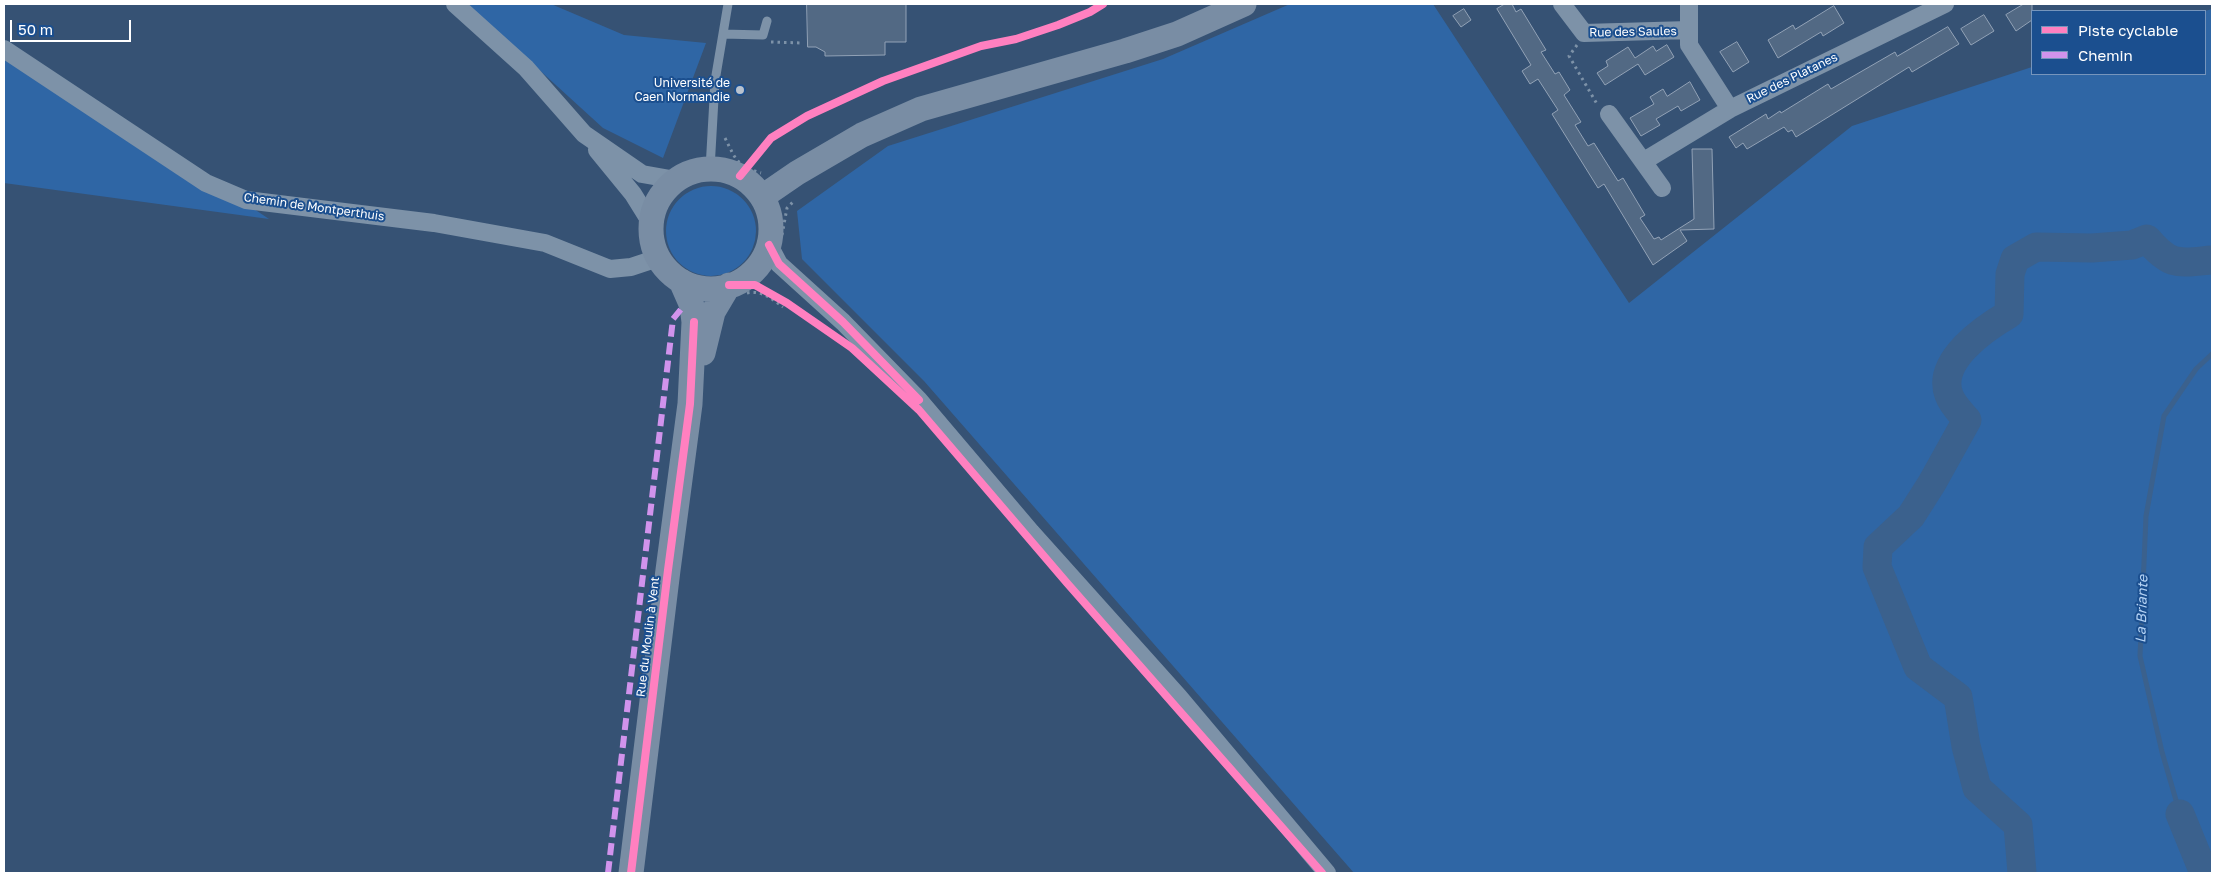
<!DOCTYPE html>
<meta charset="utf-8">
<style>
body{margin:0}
#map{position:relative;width:2216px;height:877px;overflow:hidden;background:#365274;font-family:"Golos Text",sans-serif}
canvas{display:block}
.frame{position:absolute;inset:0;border:5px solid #fff;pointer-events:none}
.legend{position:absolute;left:2031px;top:10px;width:175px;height:65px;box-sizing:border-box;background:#1b4f8f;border:1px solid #7695bc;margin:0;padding:6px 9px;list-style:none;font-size:15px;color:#fff}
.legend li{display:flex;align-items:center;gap:10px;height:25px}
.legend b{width:25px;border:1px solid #7695bc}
.scale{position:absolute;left:10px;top:20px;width:121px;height:22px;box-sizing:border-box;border:2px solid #fff;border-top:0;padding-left:6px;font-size:15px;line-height:18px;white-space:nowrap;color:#fff;-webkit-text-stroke:4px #1b4f8f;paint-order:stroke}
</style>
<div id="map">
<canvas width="2216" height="877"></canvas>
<div class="frame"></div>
<ul class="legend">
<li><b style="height:6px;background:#ff80c0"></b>Piste cyclable</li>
<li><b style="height:6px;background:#d193ec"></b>Chemin</li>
</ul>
<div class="scale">50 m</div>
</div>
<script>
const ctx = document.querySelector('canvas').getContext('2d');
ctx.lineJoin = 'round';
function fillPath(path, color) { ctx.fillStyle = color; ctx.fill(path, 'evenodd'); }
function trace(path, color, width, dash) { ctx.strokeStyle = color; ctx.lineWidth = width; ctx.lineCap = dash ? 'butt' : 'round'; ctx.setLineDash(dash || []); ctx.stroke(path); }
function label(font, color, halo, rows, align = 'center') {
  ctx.font = font + ' "Golos Text",sans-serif'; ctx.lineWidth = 4; ctx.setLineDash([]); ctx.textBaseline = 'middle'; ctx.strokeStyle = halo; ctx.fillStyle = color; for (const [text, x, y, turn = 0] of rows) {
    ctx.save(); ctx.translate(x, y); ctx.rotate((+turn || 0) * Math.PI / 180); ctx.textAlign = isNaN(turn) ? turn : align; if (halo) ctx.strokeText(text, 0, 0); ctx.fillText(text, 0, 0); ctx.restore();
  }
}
const green = new Path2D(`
 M467 4H551L624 35 706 43 663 158 603 128Z
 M1290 4H1433L1629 303 1852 126 2032 67V74H2205V11L2212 9V873H1354L924 381 802 259 797 211 888 146 1163 59Z
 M4 42 269 219 4 183Z
 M666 231a45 45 0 1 1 90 0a45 45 0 1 1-90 0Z`);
const stream = new Path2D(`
 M2180 814 2162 752 2140 656 2146 516 2164 416 2196 369 2212 354`);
const river = new Path2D(`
 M2180 814 2204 873
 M2022 873 2018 825 1977 788 1966 746 1958 697 1918 667 1877 567 1878 547 1911 516 1932 483 1967 420C1961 413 1952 404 1949 395 1936 361 1985 328 2009 314L2010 274 2015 259 2036 247 2092 248 2132 245 2147 239C2171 267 2178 263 2212 260`);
const building = new Path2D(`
 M807 4H906V42H885V55L825 56V52L816 47H808Z
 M1505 4H1512L1516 12 1521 9 1546 50 1541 52 1555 74 1559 72 1570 90 1564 95 1581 122 1575 125 1588 146 1594 143 1618 181 1623 178 1645 215 1640 218 1654 239 1659 237 1661 240 1694 219 1692 149H1712L1714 229 1680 230 1687 241 1653 265 1604 184 1598 188 1552 114 1558 110 1538 79 1530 84 1522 71 1531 65 1497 9Z
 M2024 4H2032V20L2016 31 2006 15Z
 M1834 6 1844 23 1823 36 1821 32 1778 58 1768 40 1793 25 1795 29Z
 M1464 9 1471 20 1461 27 1453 16Z
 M1984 15 1994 31 1971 45 1961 29Z
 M1948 27 1959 44 1912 72 1909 67 1796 137 1792 130 1788 132 1784 127 1747 149 1743 143 1736 148 1729 137 1766 114 1768 119 1780 111 1781 113 1828 84 1831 89 1895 52 1897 56Z
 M1737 42 1749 62 1733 72 1720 52Z
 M1667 45 1674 57 1645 75 1638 64 1605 85 1597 73 1608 66 1606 61 1628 47 1635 58 1653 46 1656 51Z
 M1690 82 1700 100 1681 111 1678 106 1656 119 1660 125 1641 136 1630 118 1654 104 1650 97 1663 89 1667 96Z`);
const path = new Path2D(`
 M771 42 803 43
 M1577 45 1569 56 1597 104
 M725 138C736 160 736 165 761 173
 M782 235 787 208 793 202
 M747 293C762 290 772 299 783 307`);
const lane = new Path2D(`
 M723 34 763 35 767 21
 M710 169 715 81 728 4`);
const street = new Path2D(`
 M455 4 526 68 584 134 642 174 676 180
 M1562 4 1584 33 1689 30
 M1689 4V45L1730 109
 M4 49 206 183 246 200 434 223 545 243 610 269 631 267 658 258
 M1609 114 1662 188
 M597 150 633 194 651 223
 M1644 161 1730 109 1945 4
 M769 245 779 264 843 322 919 400 1031 532 1179 697 1327 873`);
const secondary = new Path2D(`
 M651 229a60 60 0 1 1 120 0a60 60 0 1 1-120 0Z
 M762 197 797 173 862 135 921 109 1125 51 1177 34 1244 4
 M703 353 713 312 729 285
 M631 873 668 570 690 404 694 322 692 306 681 281`);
const quiet = new Path2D(`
 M608 873 673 319 682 308`);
const cycleway = new Path2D(`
 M740 176 771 138 807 116 883 81 981 46 1016 39 1058 25 1090 12 1103 4
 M769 245 779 264 843 322 919 400
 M729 285H755L787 303 852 348 919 410 1067 583 1322 873
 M631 873 668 570 690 404 694 322`);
const markers = [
 [740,90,5,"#b9c2ce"]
];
const streetNames = [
 ["Rue des Saules",1633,32,-1],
 ["Rue des Platanes",1792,78,-26],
 ["Chemin de Montperthuis",314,207,8],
 ["Rue du Moulin à Vent",648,637,-83]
];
const poiNames = [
 ["Université de",730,83],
 ["Caen Normandie",730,97]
];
const waterNames = [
 ["La Briante",2142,609,-88]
];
fillPath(green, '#2f66a5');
trace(stream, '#3b618d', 5);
trace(river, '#3b618d', 29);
fillPath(building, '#526984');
trace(building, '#92a2b6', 1);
trace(path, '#7d92a8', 3, [2.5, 4]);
trace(lane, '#7d92a8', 9);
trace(street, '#7d92a8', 18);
trace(secondary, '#798da4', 25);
trace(quiet, '#d193ec', 6, [12, 6]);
trace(cycleway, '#ff80c0', 8);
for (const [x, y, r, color] of markers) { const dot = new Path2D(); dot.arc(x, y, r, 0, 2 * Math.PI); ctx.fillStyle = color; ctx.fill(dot); trace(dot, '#1b4f8f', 2); }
label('12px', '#fff', '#1b4f8f', streetNames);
label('12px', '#fff', '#1b4f8f', poiNames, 'right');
label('italic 14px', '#b5d3f5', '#1b4f8f', waterNames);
</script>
